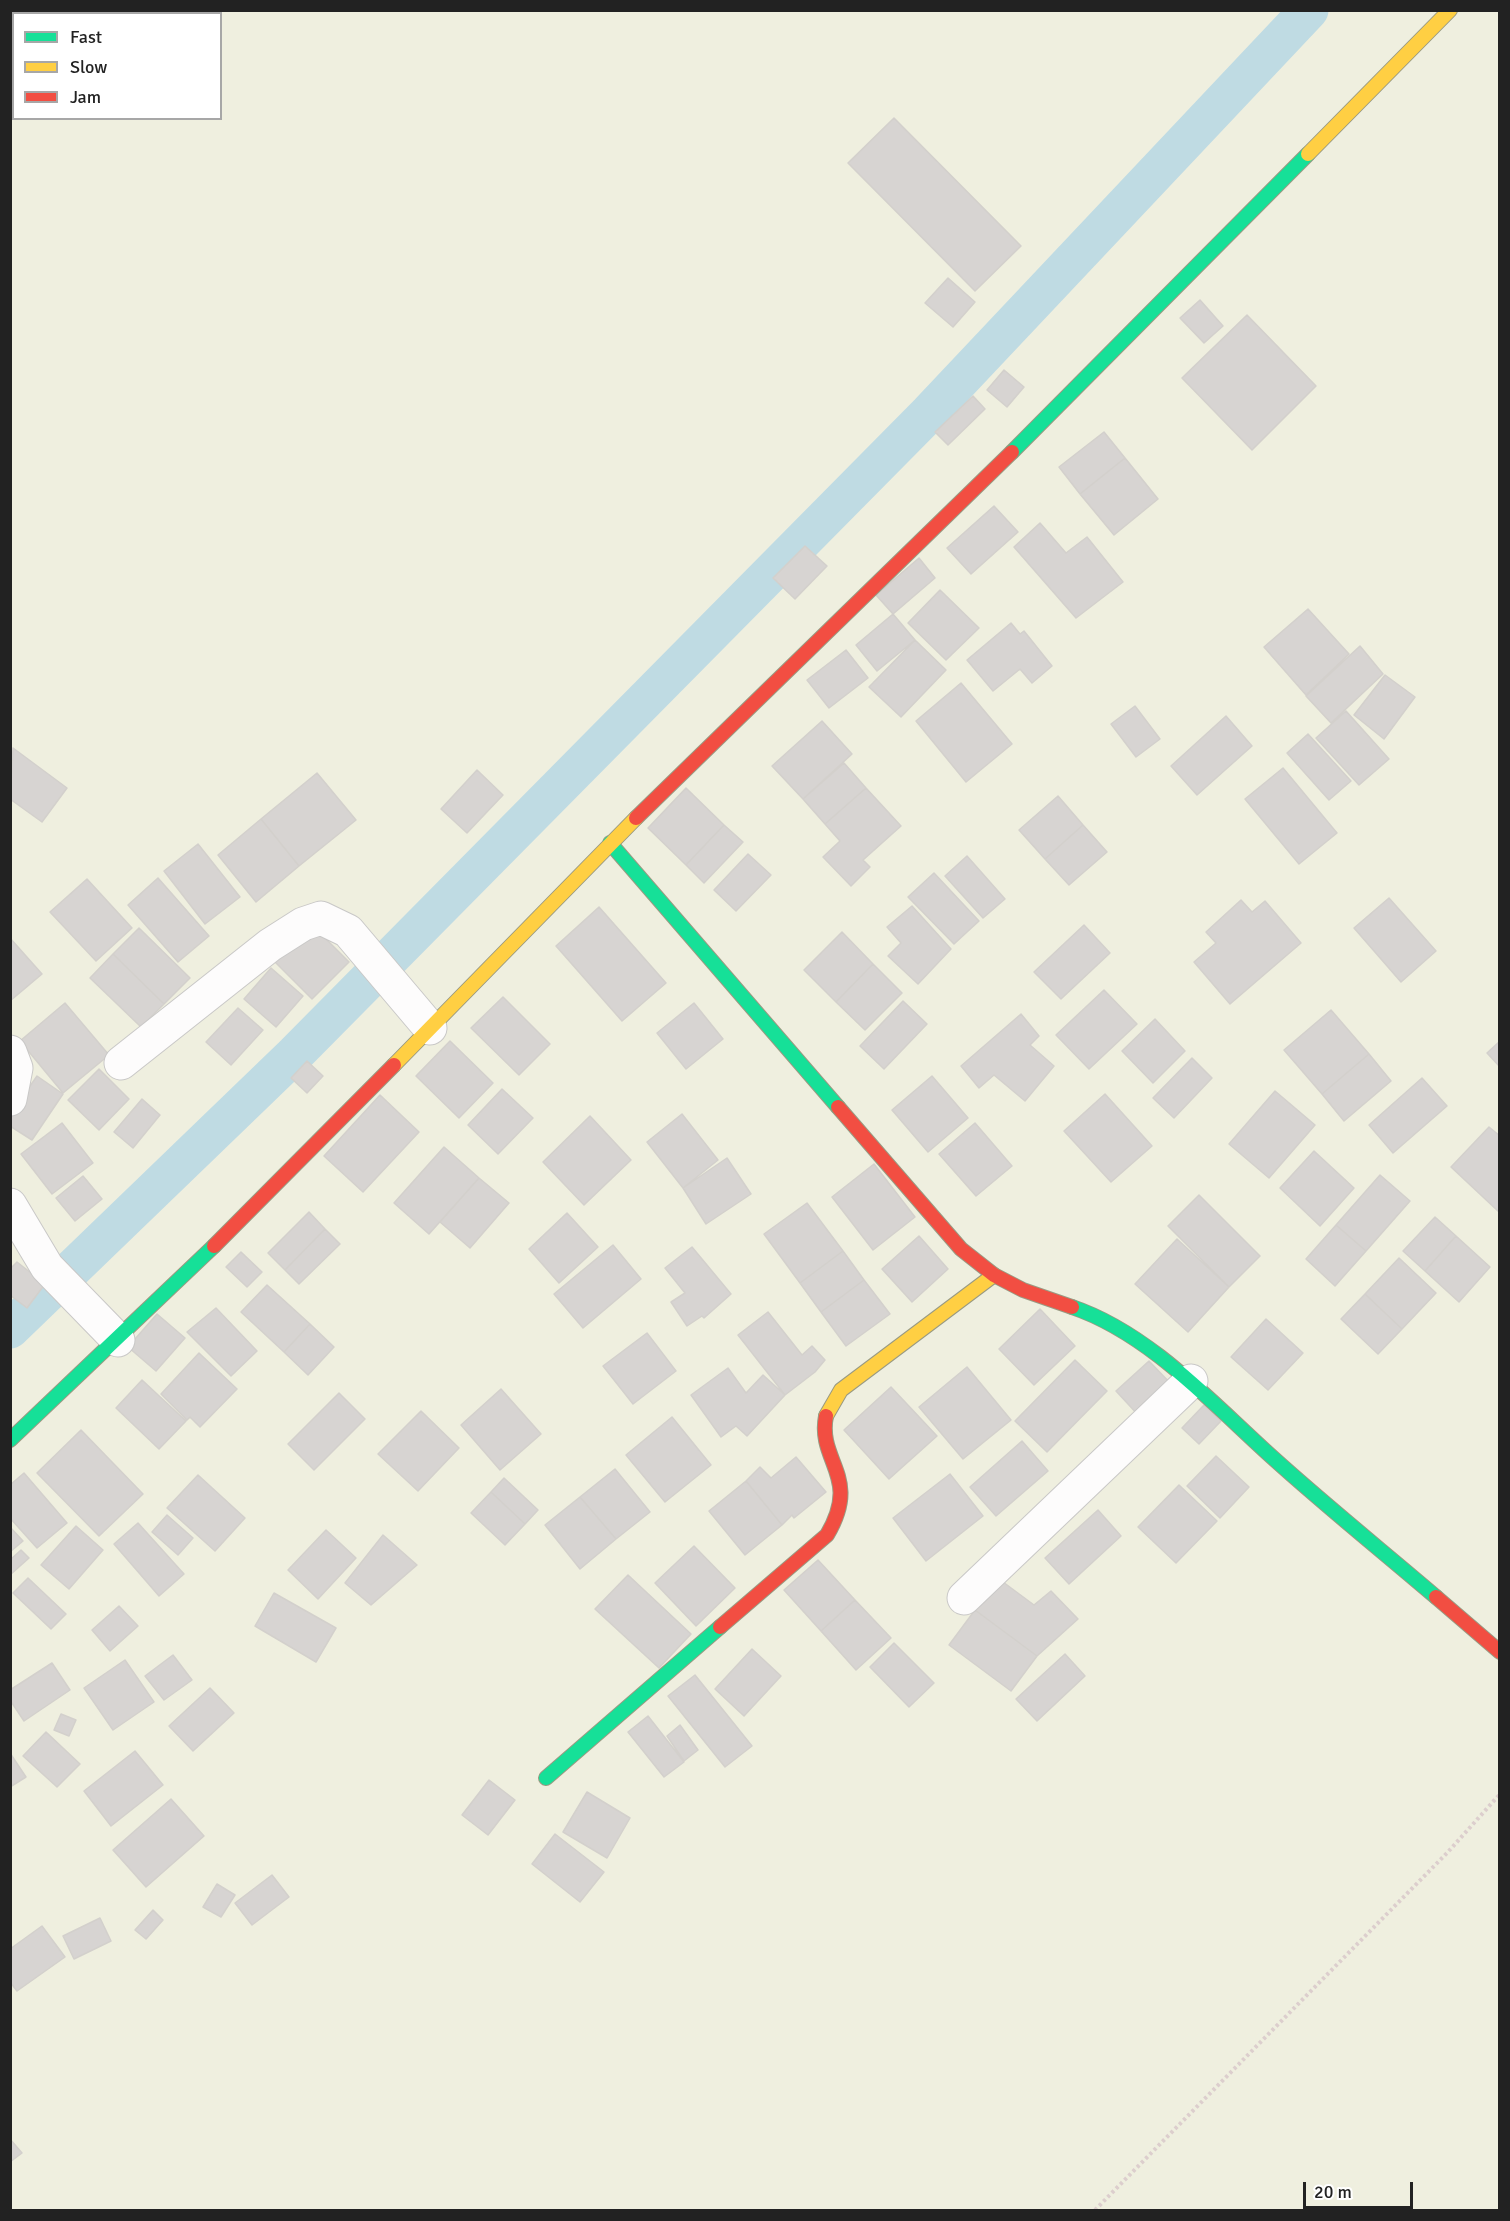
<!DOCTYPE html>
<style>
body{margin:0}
#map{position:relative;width:1510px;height:2221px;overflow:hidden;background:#f0eeeb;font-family:Signika,sans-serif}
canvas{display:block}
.frame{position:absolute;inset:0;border:12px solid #222;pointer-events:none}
.legend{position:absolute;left:12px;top:12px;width:210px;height:108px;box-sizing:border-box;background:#fff;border:2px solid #a7a7a7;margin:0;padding:8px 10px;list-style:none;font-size:18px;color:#222}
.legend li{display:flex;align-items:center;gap:12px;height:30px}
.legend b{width:30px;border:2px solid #a7a7a7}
.scale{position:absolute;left:1303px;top:2182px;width:110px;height:27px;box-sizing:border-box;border:3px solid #222;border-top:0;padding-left:8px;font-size:18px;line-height:21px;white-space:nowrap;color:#222;-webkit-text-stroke:4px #fff;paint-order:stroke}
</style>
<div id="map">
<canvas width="1510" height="2221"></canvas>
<div class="frame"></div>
<ul class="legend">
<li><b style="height:8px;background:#16e098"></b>Fast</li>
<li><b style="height:8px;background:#ffcf43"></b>Slow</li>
<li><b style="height:8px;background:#f24e42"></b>Jam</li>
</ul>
<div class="scale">20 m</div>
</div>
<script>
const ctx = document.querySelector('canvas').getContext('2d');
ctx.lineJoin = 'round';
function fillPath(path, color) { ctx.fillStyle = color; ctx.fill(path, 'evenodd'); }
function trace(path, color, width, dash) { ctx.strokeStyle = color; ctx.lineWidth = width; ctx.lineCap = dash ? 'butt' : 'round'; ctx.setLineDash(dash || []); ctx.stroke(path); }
const farmland = new Path2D(`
 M11 11H1499V2210H11ZM14 14H220V118H14Z`);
const canal = new Path2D(`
 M10 1329 295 1054 929 413 1309 10`);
const building = new Path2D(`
 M894 118 1021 246 975 291 848 163Z
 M948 278 975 302 953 327 925 303Z
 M1200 300 1223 326 1204 343 1180 318Z
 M1247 315 1316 386 1252 450 1182 378Z
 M1004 370 1024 387 1007 407 987 390Z
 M973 396 985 409 948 445 935 432Z
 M1104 432 1125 458 1080 494 1059 467Z
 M1125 458 1158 499 1114 535 1080 494Z
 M994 506 1018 532 971 574 947 548Z
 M1040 523 1066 553 1087 537 1123 582 1076 618 1014 547Z
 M805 546 827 566 795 599 773 578Z
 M919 558 935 578 893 614 876 595Z
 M940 590 979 628 946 660 908 623Z
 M1308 609 1349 654 1306 695 1264 647Z
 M893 614 915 640 877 671 856 645Z
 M1011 623 1020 634 1024 631 1052 666 1032 683 1020 669 993 691 967 660Z
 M915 640 946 670 901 717 869 687Z
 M1360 646 1383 674 1331 723 1306 696Z
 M846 650 868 678 829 708 807 680Z
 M1385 675 1415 697 1384 739 1354 715Z
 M961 683 1012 744 966 782 916 721Z
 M1135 706 1160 739 1136 757 1111 724Z
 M1346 711 1389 759 1359 785 1316 738Z
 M1226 716 1252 746 1197 795 1171 766Z
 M822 721 852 754 803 799 772 766Z
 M1308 734 1351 781 1329 800 1287 753Z
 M13 748 67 788 42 822 10 799Z
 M844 763 866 788 825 824 803 799Z
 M1283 768 1337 833 1299 864 1245 799Z
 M477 770 503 795 467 833 441 809Z
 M317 773 356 820 299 866 261 819Z
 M686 788 724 825 686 865 648 828Z
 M866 788 901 826 863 860 870 867 851 886 823 857 840 841 825 824Z
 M1058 796 1083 825 1045 859 1019 830Z
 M261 819 299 866 256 902 218 855Z
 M724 825 743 842 704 883 686 865Z
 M1083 825 1107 852 1069 885 1045 859Z
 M198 844 240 897 205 924 164 871Z
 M748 854 771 875 736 911 714 890Z
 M967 856 1005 899 983 918 945 876Z
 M934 873 979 921 954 944 908 897Z
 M158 878 209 936 178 962 128 905Z
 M87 879 132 928 96 961 50 912Z
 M1389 898 1436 951 1401 982 1354 928Z
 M1241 900 1252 912 1265 901 1301 943 1230 1004 1194 962 1216 943 1206 932Z
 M912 906 951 949 918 984 888 956 901 943 887 927Z
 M599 907 666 983 622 1021 556 946Z
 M312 925 349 962 312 999 275 962Z
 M1084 925 1110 953 1061 999 1034 972Z
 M139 928 190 978 164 1004 113 954Z
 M842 932 873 964 836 1002 804 970Z
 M10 938 42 974 10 1001Z
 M113 954 164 1004 141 1027 90 978Z
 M873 964 902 993 865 1030 836 1002Z
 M271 968 303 996 276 1027 244 999Z
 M1104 990 1137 1024 1089 1069 1056 1035Z
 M503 997 550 1044 519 1075 471 1028Z
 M903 1001 927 1024 884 1069 860 1046Z
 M65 1003 109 1055 63 1093 20 1041Z
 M694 1003 723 1039 686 1069 657 1033Z
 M238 1008 263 1030 231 1065 206 1042Z
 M1331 1010 1369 1054 1322 1094 1284 1050Z
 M1021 1014 1039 1036 1030 1045 1054 1066 1025 1101 994 1075 979 1088 961 1066Z
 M1155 1019 1185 1051 1153 1083 1122 1051Z
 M450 1041 493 1083 459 1118 416 1076Z
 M1500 1041V1067L1487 1053Z
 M1369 1054 1391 1081 1344 1121 1322 1094Z
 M1192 1058 1212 1078 1174 1118 1153 1098Z
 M307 1061 323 1076 307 1093 291 1078Z
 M99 1069 129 1099 99 1130 68 1100Z
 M37 1076 63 1094 32 1140 10 1126V1115Z
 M932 1076 968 1118 928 1152 892 1110Z
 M1422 1078 1447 1106 1393 1153 1369 1125Z
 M502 1089 533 1118 498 1154 468 1125Z
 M1275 1091 1315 1125 1269 1178 1229 1144Z
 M1105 1094 1152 1146 1111 1182 1064 1131Z
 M380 1095 419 1132 363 1192 324 1156Z
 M142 1099 160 1115 133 1148 114 1132Z
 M682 1114 718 1160 683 1188 647 1142Z
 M590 1116 631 1160 584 1205 543 1162Z
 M62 1123 93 1163 52 1194 21 1154Z
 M975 1123 1012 1166 976 1196 939 1154Z
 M1489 1127 1500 1136 1499 1212 1451 1167Z
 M444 1147 479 1178 429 1234 394 1203Z
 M1314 1151 1354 1188 1320 1226 1280 1188Z
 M727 1158 751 1194 706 1224 683 1188Z
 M874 1164 915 1217 873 1250 832 1197Z
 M1380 1175 1410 1201 1366 1251 1336 1225Z
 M83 1176 102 1199 75 1221 56 1198Z
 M479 1178 509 1203 470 1248 440 1222Z
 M1199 1195 1260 1256 1229 1287 1168 1226Z
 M807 1203 843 1251 800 1283 764 1234Z
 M309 1212 325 1229 285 1270 268 1253Z
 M567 1213 598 1247 559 1283 529 1249Z
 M1435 1217 1456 1236 1425 1271 1403 1251Z
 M1336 1225 1366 1251 1335 1286 1306 1259Z
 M325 1229 340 1244 299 1284 285 1270Z
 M919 1236 948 1269 912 1302 882 1269Z
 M1456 1236 1490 1267 1459 1302 1425 1271Z
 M1177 1239 1229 1287 1188 1332 1135 1284Z
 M613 1245 641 1279 583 1328 554 1294Z
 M692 1247 731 1294 704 1318 702 1316 687 1326 671 1302 685 1293 665 1268Z
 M843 1251 864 1280 821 1312 800 1283Z
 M241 1252 262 1272 247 1287 226 1267Z
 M1399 1258 1436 1293 1402 1329 1365 1294Z
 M17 1262 45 1284 27 1308 10 1295V1269Z
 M864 1280 890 1314 846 1346 821 1312Z
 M267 1285 310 1324 284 1352 241 1312Z
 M1365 1294 1402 1329 1378 1354 1341 1319Z
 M216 1308 257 1351 231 1376 187 1332Z
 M1040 1309 1075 1346 1034 1385 999 1349Z
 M768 1312 802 1355 812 1346 825 1360 815 1372 785 1395 738 1335Z
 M157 1314 185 1338 156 1371 128 1347Z
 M1266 1319 1303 1353 1268 1390 1231 1357Z
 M310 1324 334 1347 308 1375 284 1352Z
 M647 1333 676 1371 633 1404 603 1366Z
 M199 1353 237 1389 200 1427 190 1417 187 1420 161 1394Z
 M1075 1360 1107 1391 1047 1452 1015 1421Z
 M1149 1361 1173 1386 1140 1417 1116 1391Z
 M967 1367 1011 1420 963 1459 919 1407Z
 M728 1368 746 1393 763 1375 785 1395 747 1436 736 1426 721 1437 691 1395Z
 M142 1380 186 1421 159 1449 116 1408Z
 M891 1387 937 1436 889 1479 844 1430Z
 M501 1389 541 1434 500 1470 461 1425Z
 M339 1393 365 1419 314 1470 288 1444Z
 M1204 1405 1221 1421 1199 1444 1182 1428Z
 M421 1411 459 1448 418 1491 378 1454Z
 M672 1417 711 1465 665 1502 626 1455Z
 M81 1430 143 1494 99 1536 37 1473Z
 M1022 1441 1048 1471 996 1516 970 1487Z
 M1216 1456 1249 1487 1220 1518 1187 1486Z
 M796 1457 826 1492 794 1518 792 1515 782 1525 746 1481 760 1467 771 1478Z
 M615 1469 650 1512 616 1539 580 1497Z
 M24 1473 67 1523 37 1548 10 1518V1485Z
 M950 1474 983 1516 926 1561 893 1518Z
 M198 1475 245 1518 215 1551 167 1508Z
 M504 1478 538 1510 525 1524 491 1492Z
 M746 1481 782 1525 745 1555 709 1511Z
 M1179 1485 1217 1521 1176 1563 1138 1527Z
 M491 1492 525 1524 505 1545 471 1513Z
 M580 1497 616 1539 580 1569 545 1525Z
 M1098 1510 1121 1536 1069 1584 1045 1558Z
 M167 1515 193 1538 178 1555 152 1532Z
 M138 1523 184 1574 159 1596 114 1544Z
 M76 1526 103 1550 69 1589 41 1565Z
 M10 1527 23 1541 10 1552Z
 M326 1530 356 1558 318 1599 288 1570Z
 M383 1535 417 1565 371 1605 345 1583Z
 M694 1546 735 1588 696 1626 655 1583Z
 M21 1550 29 1558 10 1575V1560Z
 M818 1560 855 1600 821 1631 784 1590Z
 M628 1575 691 1634 659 1668 595 1609Z
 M28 1578 66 1614 51 1629 13 1593Z
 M999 1579 1034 1605 1051 1591 1078 1619 1037 1656 975 1610Z
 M274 1593 336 1628 316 1662 255 1626Z
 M855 1600 891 1638 856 1670 821 1631Z
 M119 1606 138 1626 110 1651 92 1630Z
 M975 1610 1037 1656 1011 1691 949 1645Z
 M894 1643 934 1683 909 1707 870 1667Z
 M752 1649 781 1676 744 1716 715 1689Z
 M1065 1654 1085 1676 1037 1721 1016 1699Z
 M173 1655 192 1680 164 1700 145 1676Z
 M125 1660 154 1702 113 1730 84 1688Z
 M52 1663 70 1690 24 1721 10 1700V1690Z
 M695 1675 752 1746 725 1767 668 1696Z
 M210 1688 234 1713 193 1751 169 1726Z
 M61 1714 76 1720 69 1736 54 1730Z
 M648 1716 684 1762 664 1777 628 1732Z
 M680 1725 698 1750 684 1761 667 1736Z
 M46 1732 80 1764 57 1787 23 1756Z
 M135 1751 163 1785 111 1826 84 1791Z
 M10 1753 26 1777 10 1787Z
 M489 1780 515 1800 488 1835 462 1815Z
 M587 1792 630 1818 607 1858 563 1832Z
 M171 1799 204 1836 146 1887 113 1850Z
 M555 1834 604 1872 580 1902 532 1864Z
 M272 1875 289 1897 252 1925 235 1903Z
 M217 1884 235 1895 221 1917 203 1907Z
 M153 1910 163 1920 146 1939 135 1930Z
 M100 1918 111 1941 74 1959 63 1936Z
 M42 1926 65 1957 17 1991 10 1982V1949Z
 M10 2139 22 2153 10 2162Z`);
const path = new Path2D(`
 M1095 2210 1447 1853 1500 1794`);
const street = new Path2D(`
 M10 1052 16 1068 10 1099
 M121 1063 270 945 303 924 321 918 348 931 430 1028
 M10 1205 47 1267 118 1340
 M964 1598 1191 1381`);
const fast = new Path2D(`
 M1012 452 1308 154
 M610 843 838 1107
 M1072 1307C1149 1333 1212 1403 1272 1457 1325 1505 1381 1550 1436 1597
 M10 1440 214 1246
 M546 1778 720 1627`);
const slow = new Path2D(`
 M1308 154 1450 10
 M394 1065 636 818
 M826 1416 841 1390 994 1275`);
const jam = new Path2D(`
 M636 818 1012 452
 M838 1107 961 1249 994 1275 1023 1290 1072 1307
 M214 1246 394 1065
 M1436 1597 1500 1652
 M720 1627 827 1535C862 1476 817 1462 826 1416`);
fillPath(farmland, '#efefdf');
trace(canal, '#bfdbe3', 39);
fillPath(building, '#d7d4d2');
trace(building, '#d3d0cc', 1.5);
trace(street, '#c9c8c7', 35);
trace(fast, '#999a82', 16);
trace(slow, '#999a82', 16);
trace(jam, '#999a82', 16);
trace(path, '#dccecd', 4, [3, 3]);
trace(street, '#fdfcfc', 33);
trace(fast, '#16e098', 14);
trace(slow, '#ffcf43', 14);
trace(jam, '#f24e42', 14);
</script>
